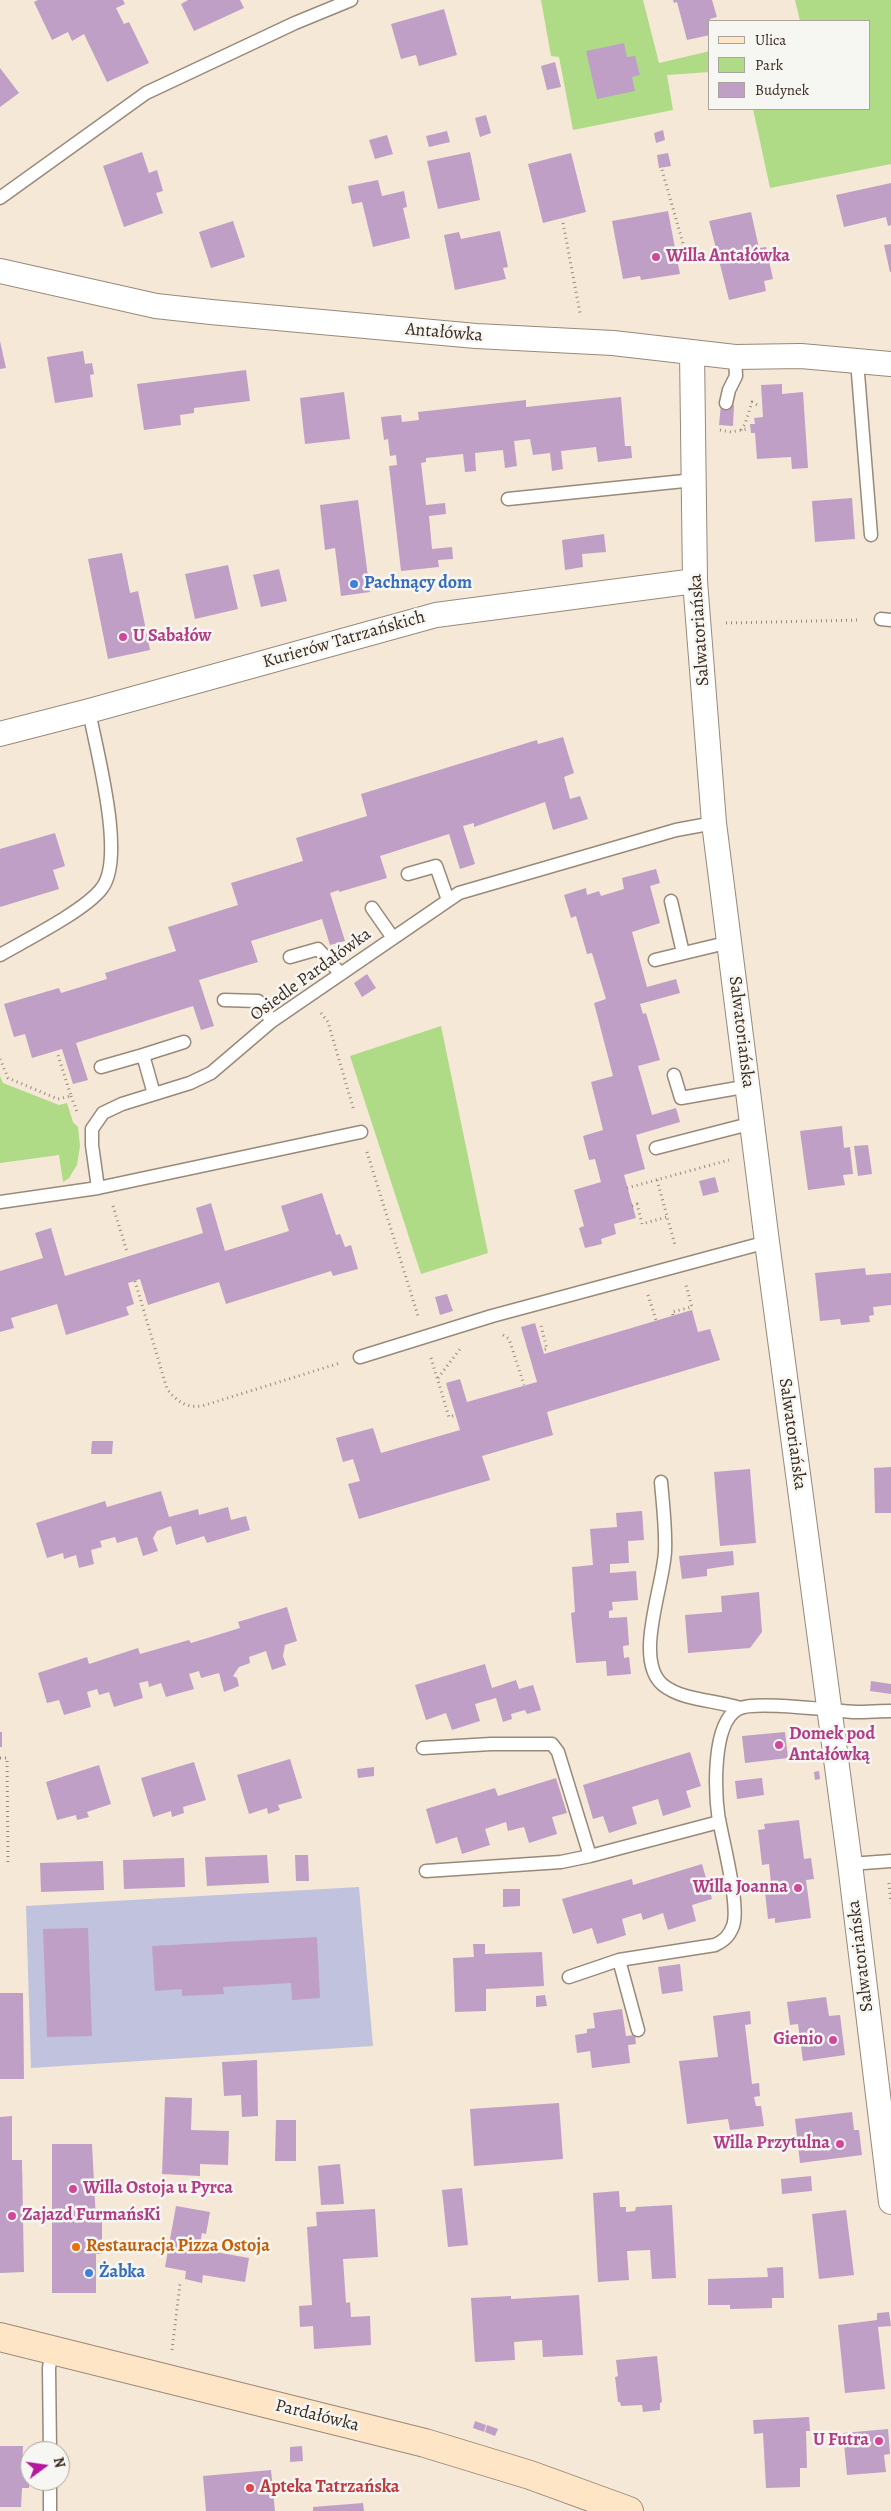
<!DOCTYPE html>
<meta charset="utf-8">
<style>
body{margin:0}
#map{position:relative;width:891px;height:2511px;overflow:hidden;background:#f5e8d7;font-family:Alegreya,serif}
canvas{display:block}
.legend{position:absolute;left:708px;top:20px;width:162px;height:90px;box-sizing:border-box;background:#f6f6f2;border:1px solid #aba49d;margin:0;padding:6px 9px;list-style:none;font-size:15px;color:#3b2a1e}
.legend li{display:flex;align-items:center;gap:10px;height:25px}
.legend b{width:25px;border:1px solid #aba49d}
.north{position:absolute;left:20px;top:2441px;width:50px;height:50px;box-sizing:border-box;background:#f6f6f2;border:1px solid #aba49d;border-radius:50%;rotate:76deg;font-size:14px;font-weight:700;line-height:20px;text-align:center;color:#3b2a1e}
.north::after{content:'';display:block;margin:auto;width:18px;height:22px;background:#b5179e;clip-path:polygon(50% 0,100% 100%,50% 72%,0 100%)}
</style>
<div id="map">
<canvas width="891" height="2511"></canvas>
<ul class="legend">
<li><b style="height:6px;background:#fde5c5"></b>Ulica</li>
<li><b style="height:14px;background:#afdb87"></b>Park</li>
<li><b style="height:14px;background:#bf9fc6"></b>Budynek</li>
</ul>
<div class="north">N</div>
</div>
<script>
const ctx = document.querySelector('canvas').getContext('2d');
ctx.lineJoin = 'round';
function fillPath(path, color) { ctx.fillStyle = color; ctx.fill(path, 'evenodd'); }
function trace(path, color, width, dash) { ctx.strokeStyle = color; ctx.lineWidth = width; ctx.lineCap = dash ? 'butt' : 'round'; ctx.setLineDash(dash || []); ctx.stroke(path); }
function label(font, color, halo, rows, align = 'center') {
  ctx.font = font + ' Alegreya,serif'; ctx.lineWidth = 5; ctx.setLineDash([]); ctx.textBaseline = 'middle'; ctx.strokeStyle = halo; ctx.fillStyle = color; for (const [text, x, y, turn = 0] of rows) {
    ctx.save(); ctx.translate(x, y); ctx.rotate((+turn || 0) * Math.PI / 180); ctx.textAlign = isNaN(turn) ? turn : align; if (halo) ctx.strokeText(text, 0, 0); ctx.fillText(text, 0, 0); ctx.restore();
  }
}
const industrial = new Path2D(`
 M359 1887 373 2046 31 2068 26 1906Z`);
const green = new Path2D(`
 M541 0H643L659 63 710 51V72L667 75 673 110 573 130 559 57 551 56Z
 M795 0H891V164L770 188 753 109H870V21H800Z
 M441 1026 488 1253 421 1274 350 1056Z
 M0 1076 3 1083 59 1105 67 1103 73 1122 78 1127 80 1146 77 1165 69 1178 63 1182 59 1155 0 1163Z`);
const building = new Path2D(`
 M38 0H123L125 4 116 8 124 24 129 22 149 63 107 82 84 34 72 41 68 32 52 40 34 2Z
 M188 0H240L244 8 194 31 181 4Z
 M673 0H712L717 17 710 19V35L687 40 677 2 674 3Z
 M444 9 457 55 419 66 416 55 401 59 391 24Z
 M624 43 627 57 635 56 640 75 632 77 635 91 597 99 586 51Z
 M555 62 561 87 547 90 541 66Z
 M0 68 19 93 0 107Z
 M486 115 491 133 480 137 475 118Z
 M663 130 665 140 656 143 654 133Z
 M447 131 450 142 429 147 426 136Z
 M387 135 393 154 375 159 369 140Z
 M142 152 149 173 157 170 163 191 156 193 163 213 124 227 103 166Z
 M470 152 480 200 438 209 427 161Z
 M571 153 586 212 543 223 528 164Z
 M668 153 671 166 659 168 657 155Z
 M378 180 382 196 404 191 407 207 403 208 410 238 373 247 362 202 352 204 348 186Z
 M891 183V225L888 226 886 217 844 227 836 195Z
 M668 211 680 274 641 280 640 276 623 279 612 221Z
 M751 212 759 248 766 247 773 279 764 281 766 291 729 300 709 221Z
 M233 221 245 257 211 268 199 232Z
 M500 231 508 267 503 268 506 279 455 290 444 235 459 232 461 239Z
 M891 244V272H890L884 245Z
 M0 341 6 368 0 369Z
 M83 351 85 364 92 363 94 374 90 375 93 397 55 403 47 357Z
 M246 370 250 401 194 408V413L180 415 181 425 144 430 137 384Z
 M782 384V394L803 392 808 468 792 469 791 457 757 459 755 433H751L750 424H755L754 418 763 417 761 385Z
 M344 392 350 439 305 444 300 398Z
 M621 397 625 446H631L632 458 598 462 596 447 561 451 563 469 552 471 550 453 533 455 530 439 514 441 517 466 505 468 503 450 475 453 476 471 465 472 463 454 426 458V462L421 463 426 505 445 503 446 514 429 516 432 549 452 547 453 559 438 560 439 567 401 571 389 466 397 465 396 455 390 456 388 439 384 440 381 417 401 415 402 422 419 420 418 412 526 400V407Z
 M721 404 734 405 733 426 719 425Z
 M852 498 855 539 815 542 812 501Z
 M358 500 370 592 341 596 335 548 325 550 320 505Z
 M604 534 606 552 582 554 583 567 565 570 562 540Z
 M122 553 130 593 138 591 150 650 108 659 88 559Z
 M228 565 238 609 195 619 185 574Z
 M279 569 287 601 261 607 253 575Z
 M563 737 574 773 564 777 570 799 580 796 588 819 553 830 545 802 474 827V823L463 826 475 864 460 869 449 834 380 856 387 878 339 892V890L330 893 345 941 330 945 322 919 251 941 258 962 199 980 214 1026 201 1030 193 1006 76 1043 88 1080 73 1084 62 1049 32 1058 25 1034 14 1037 4 1004 59 988 61 993 107 979 105 973 176 951 168 927 238 905 231 883 303 861 296 838 367 816 361 794 537 740 538 744Z
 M55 833 65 866 53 870 59 889 0 907V849Z
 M656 869 660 883 650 886 660 923 632 932 647 987 676 979 680 993 640 1004 643 1014 646 1013 660 1060 638 1066 652 1115 676 1108 680 1122 636 1135 645 1169 624 1175 636 1218 614 1224 616 1234 601 1239 602 1244 585 1248 579 1228 584 1226 574 1190 601 1182 595 1159 589 1160 583 1136 603 1130 591 1082 613 1076 594 1003 606 999 592 953 587 954 576 916 571 918 564 895 586 888 587 895 599 891 601 896 624 889 622 878Z
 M367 974 376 988 362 997 354 983Z
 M842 1126 844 1148 850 1147 853 1174 843 1175 845 1185 808 1190 800 1131Z
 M868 1145 872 1174 858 1176 854 1146Z
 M715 1177 719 1192 703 1196 699 1181Z
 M322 1193 336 1235 340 1234 345 1247 351 1245 358 1269 333 1276 331 1271 226 1304 219 1282 148 1305 140 1279 128 1283 134 1304 126 1307 129 1315 66 1335 57 1304 11 1318 14 1328 0 1332V1271L43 1258 35 1233 51 1228 65 1276 203 1233 196 1208 211 1203 225 1251 289 1231 281 1206Z
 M865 1268 866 1275 891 1273V1305L873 1307 874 1315 869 1316 870 1322 841 1325 840 1319 820 1321 815 1273Z
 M447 1294 453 1311 440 1315 435 1297Z
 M692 1310 698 1332 710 1329 720 1360 547 1412 553 1435 482 1456 490 1480 359 1519 348 1484 360 1481 353 1459 343 1462 336 1438 373 1428 381 1453 460 1430 446 1383 460 1379 467 1402 537 1382 521 1327 535 1323 544 1354Z
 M92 1441H113L112 1454H91Z
 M891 1467V1513H875L874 1468Z
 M750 1469 756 1543 720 1546 714 1472Z
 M161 1491 169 1517 198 1509 199 1515 228 1507 231 1520 246 1516 250 1530 207 1543 204 1536 176 1545 171 1526 157 1531 153 1538 158 1551 143 1556 137 1537 117 1543 115 1537 100 1541 102 1547 91 1550 94 1564 79 1568 76 1555 64 1559 63 1553 47 1558 36 1523 105 1501 107 1507Z
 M642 1511 644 1540 628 1541 629 1563 610 1564V1573L636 1571 638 1600 612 1602 613 1610 609 1611V1618L627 1617 629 1645 623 1646 624 1658 629 1657 631 1674 607 1676 606 1661 576 1663 571 1613 575 1612 572 1567 593 1565 590 1529 617 1527 616 1513Z
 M733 1551 734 1565 707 1569V1576L682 1579 679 1556Z
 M759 1592 762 1632 750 1648 688 1653 685 1615 722 1612 721 1596Z
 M287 1607 297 1641 285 1645 283 1656 286 1665 272 1670 266 1651 249 1657 250 1663 239 1667 233 1676 237 1678 239 1686 224 1692 219 1673 201 1678 199 1671 189 1674 194 1689 166 1697 161 1683 149 1687 148 1681 139 1683 143 1698 114 1707 109 1692 99 1695 97 1689 87 1692 91 1707 64 1715 59 1700 47 1703 38 1673 87 1657 89 1664 138 1648 140 1654 189 1640 191 1643 240 1628 238 1622Z
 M485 1664 492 1688 516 1680 519 1689 533 1685 541 1710 527 1714 525 1710 511 1714 512 1719 503 1722 496 1698 475 1704 480 1721 452 1730 446 1713 426 1720 415 1685Z
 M871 1681 891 1684V1694L870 1691Z
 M0 1732H2V1747H0Z
 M785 1732 788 1758 745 1763 742 1736Z
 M690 1752 701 1786 686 1791 691 1807 663 1816 658 1799 632 1807 637 1824 609 1833 603 1816 593 1819 583 1785Z
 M290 1759 302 1798 278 1805 280 1810 268 1814 267 1808 249 1814 237 1775Z
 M194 1762 206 1800 183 1807 184 1813 172 1817 171 1811 153 1817 141 1778Z
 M99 1765 111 1804 87 1812 89 1817 77 1820 76 1815 57 1820 46 1782Z
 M374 1767V1776L358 1778 357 1769Z
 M819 1771 820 1779 815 1780 814 1772Z
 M556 1778 567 1813 552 1817 557 1834 529 1843 524 1827 508 1831 506 1822 485 1829 490 1845 462 1854 457 1837 436 1844 426 1809 495 1788 498 1796Z
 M762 1778 764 1795 737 1799 735 1781Z
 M799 1820 804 1859 811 1858 814 1879 806 1880 811 1918 775 1923V1918L768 1919 764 1883H771L769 1864 762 1865 758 1830 765 1829 764 1824Z
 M267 1855 269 1883 207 1886 205 1857Z
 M295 1855H308L309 1881H296Z
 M184 1858 185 1887 124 1889 123 1860Z
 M103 1861 104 1890 41 1892 40 1863Z
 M702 1864 712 1899 692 1905 696 1921 668 1930 663 1913 643 1920 641 1913 622 1919 626 1935 611 1940 597 1944 592 1928 573 1934 562 1899 632 1879 633 1885Z
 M503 1889H520V1906L503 1907Z
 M88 1928 92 2036 47 2037 43 1929Z
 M317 1937 320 1998 292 2000 291 1983 223 1987 224 1994 182 1996V1989L155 1991 152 1946Z
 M473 1944H485V1954L542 1952 544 1986 486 1989V2011L455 2012 453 1958 474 1957Z
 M680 1964 683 1991 662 1994 658 1967Z
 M0 1993H23L24 2079H0Z
 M545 1995 547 2006 536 2007V1996Z
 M826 1997 829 2016 840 2015 845 2055 803 2061 798 2024 790 2025 787 2002Z
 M622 2009 626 2036 635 2035 636 2044 628 2045 630 2063 592 2068 590 2051 577 2053 575 2035 587 2033V2029L595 2028 593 2013Z
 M750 2011 751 2024 745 2025 752 2084 759 2083 760 2096 754 2097 756 2106H761L764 2126 730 2130 728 2119 687 2124 679 2061 718 2057 713 2016Z
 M257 2060 258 2116 242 2117 241 2095 224 2096 222 2062Z
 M165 2097 192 2098 191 2130 229 2131 228 2165 200 2164V2176L162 2174Z
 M559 2103 563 2159 474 2166 470 2109Z
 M852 2112 854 2130H859L862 2155 800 2163 795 2119Z
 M12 2116V2160H22L24 2272 0 2273V2117Z
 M276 2120H296V2161H275Z
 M52 2144H92L96 2220H102V2254H96V2293H52Z
 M340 2164 344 2204 321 2205 318 2166Z
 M811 2176 812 2191 782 2194 781 2179Z
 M462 2188 468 2245 448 2247 442 2190Z
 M619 2191 620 2207H626V2212L635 2211 636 2207 672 2205 676 2278 652 2279 650 2250 627 2251 629 2280 598 2282 593 2193Z
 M176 2206 210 2212 206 2234 202 2233 199 2249 249 2258 245 2282 203 2275 202 2283 185 2279 186 2271 165 2267Z
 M375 2209 378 2257 343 2259 346 2303 350 2302 351 2317 370 2316 371 2345 314 2349 313 2326 300 2327 299 2306 312 2305 307 2227 317 2226 316 2212Z
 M846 2210 854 2275 819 2279 812 2214Z
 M783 2267 784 2298H772V2308L730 2309V2305H708V2279L768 2277 767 2268Z
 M579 2295 583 2355 543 2357 542 2340 514 2342 515 2360 475 2362 471 2298 511 2296V2299Z
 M889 2312 891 2326 878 2327 885 2389 845 2393 838 2325 877 2320V2313Z
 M657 2356 662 2402 660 2403V2410L643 2412 642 2405 621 2406 620 2402H618L615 2377 618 2376 616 2360Z
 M809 2417 810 2431H806L807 2468H800V2487L766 2488 763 2433 754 2434 753 2420Z
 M475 2421 486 2425 484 2432 473 2428Z
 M487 2425 498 2429 495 2436 485 2432Z
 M888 2429 890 2454 884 2455 886 2472 847 2475 843 2433Z
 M0 2446H23L22 2474H29V2488H22L21 2507H0Z
 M302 2446 303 2461 290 2462V2447Z
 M271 2470 275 2511H206L203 2476Z
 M363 2503 364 2511H313V2507Z`);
const path = new Path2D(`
 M662 170 686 254
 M563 223 580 313
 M720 430 731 432 747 429
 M741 430 745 424 752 402 759 406
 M726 623 860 620
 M321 1013 328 1022 354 1111
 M0 1059 8 1078 58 1099 71 1096 57 1052
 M71 1096 77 1112
 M367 1152 418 1316
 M657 1180 675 1245
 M627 1188 729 1160
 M113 1206 127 1252
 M632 1206 637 1204 642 1224 667 1217
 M135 1281 167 1389C177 1401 185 1408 202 1406L340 1363
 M648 1295 656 1320
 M673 1315 672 1312 692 1307 686 1285
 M541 1326 547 1349 543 1350
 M503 1335 509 1339 524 1385
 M431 1358 449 1417 456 1415
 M438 1378 460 1349
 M0 1758H7L8 1863
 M889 1883 891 1903
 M172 2350 180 2284`);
const lane = new Path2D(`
 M0 198 146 93 295 23 351 0
 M857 361 871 535
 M726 403 729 390 736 376 735 357
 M508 499 694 480
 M881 619 891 620
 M408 874 436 866 448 900
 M671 901 683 953
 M372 908 393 938
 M0 955C26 940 86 910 102 888 126 857 96 749 89 711
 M290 957 318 949 341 974
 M655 960 730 942
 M224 1000 258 1001 272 1021
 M101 1067 143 1055
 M674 1075 681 1098 749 1086
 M154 1094 143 1055 184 1042
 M656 1148 753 1123
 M98 1188 92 1145V1129L103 1113 122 1104 190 1083 211 1073 272 1021 459 893 676 830 714 823
 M0 1202 98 1188 361 1132
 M360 1357 492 1316 767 1242
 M661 1482C663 1505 666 1529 665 1551 664 1585 633 1660 663 1685 683 1701 716 1700 740 1708
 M423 1748 491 1744H552L558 1752 590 1856 719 1822C715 1795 711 1724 738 1709 755 1700 834 1711 856 1712 868 1712 880 1711 891 1711
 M850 1864 891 1861
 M426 1871 561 1862 590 1856
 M619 1960 638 2030
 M569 1977 619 1960 715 1945C725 1940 729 1936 733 1926 740 1906 723 1843 719 1819
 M50 2451 49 2368 52 2350
 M50 2481V2511`);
const street = new Path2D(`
 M0 271 156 306 211 312 476 336 613 343 735 357 801 356 891 364
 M692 352 695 581 714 823 767 1242 850 1864 891 2202
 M0 734 89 711 436 615 695 581`);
const secondary = new Path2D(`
 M0 2337 425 2443 530 2475 629 2511`);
const markers = [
 [656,257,5,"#d1479c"],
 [354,584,5,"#3f7fe0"],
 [123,637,5,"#d1479c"],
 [779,1745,5,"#d1479c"],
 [798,1888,5,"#d1479c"],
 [833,2040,5,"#d1479c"],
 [840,2144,5,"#d1479c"],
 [73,2189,5,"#d1479c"],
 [12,2216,5,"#d1479c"],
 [76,2247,5,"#e8710a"],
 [89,2273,5,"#3f7fe0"],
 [879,2441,5,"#d1479c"],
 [250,2488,5,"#e0444e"]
];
const hotelNames = [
 ["Willa Antałówka",666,257],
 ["U Sabałów",133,637],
 ["Domek pod",789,1735],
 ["Antałówką",789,1756],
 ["Willa Joanna",788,1888,"right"],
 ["Gienio",823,2040,"right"],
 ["Willa Przytulna",830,2144,"right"],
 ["Willa Ostoja u Pyrca",83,2189],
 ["Zajazd FurmańsKi",22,2216],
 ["U Futra",869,2441,"right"]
];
const streetNames = [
 ["Antałówka",444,333,5],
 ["Salwatoriańska",700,630,-94],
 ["Kurierów Tatrzańskich",344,640,-16],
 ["Osiedle Pardałówka",311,975,-36],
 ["Salwatoriańska",741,1032,83],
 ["Salwatoriańska",792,1434,82],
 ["Salwatoriańska",861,1956,-97],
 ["Pardałówka",317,2416,14]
];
const shopNames = [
 ["Pachnący dom",364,584],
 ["Żabka",99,2273]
];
const foodNames = [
 ["Restauracja Pizza Ostoja",86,2247]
];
const healthNames = [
 ["Apteka Tatrzańska",260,2488]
];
fillPath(industrial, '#c1c2dd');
fillPath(green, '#afdb87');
fillPath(building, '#bf9fc6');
trace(lane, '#98897a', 15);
trace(street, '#98897a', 26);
trace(secondary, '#98897a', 30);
trace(path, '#98897a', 3, [1, 4]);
trace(lane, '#fff', 12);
trace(street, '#fff', 24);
trace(secondary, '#fde5c5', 28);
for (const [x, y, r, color] of markers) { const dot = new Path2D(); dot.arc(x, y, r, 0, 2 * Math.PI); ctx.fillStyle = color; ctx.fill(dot); trace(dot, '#f6f6f2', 2); }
label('bold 18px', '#b23c85', '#f6f6f2', hotelNames, 'left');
label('18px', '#3b2a1e', '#f6f6f2', streetNames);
label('bold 18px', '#366cbe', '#f6f6f2', shopNames, 'left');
label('bold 18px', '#c56008', '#f6f6f2', foodNames, 'left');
label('bold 18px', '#be3a42', '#f6f6f2', healthNames, 'left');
</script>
